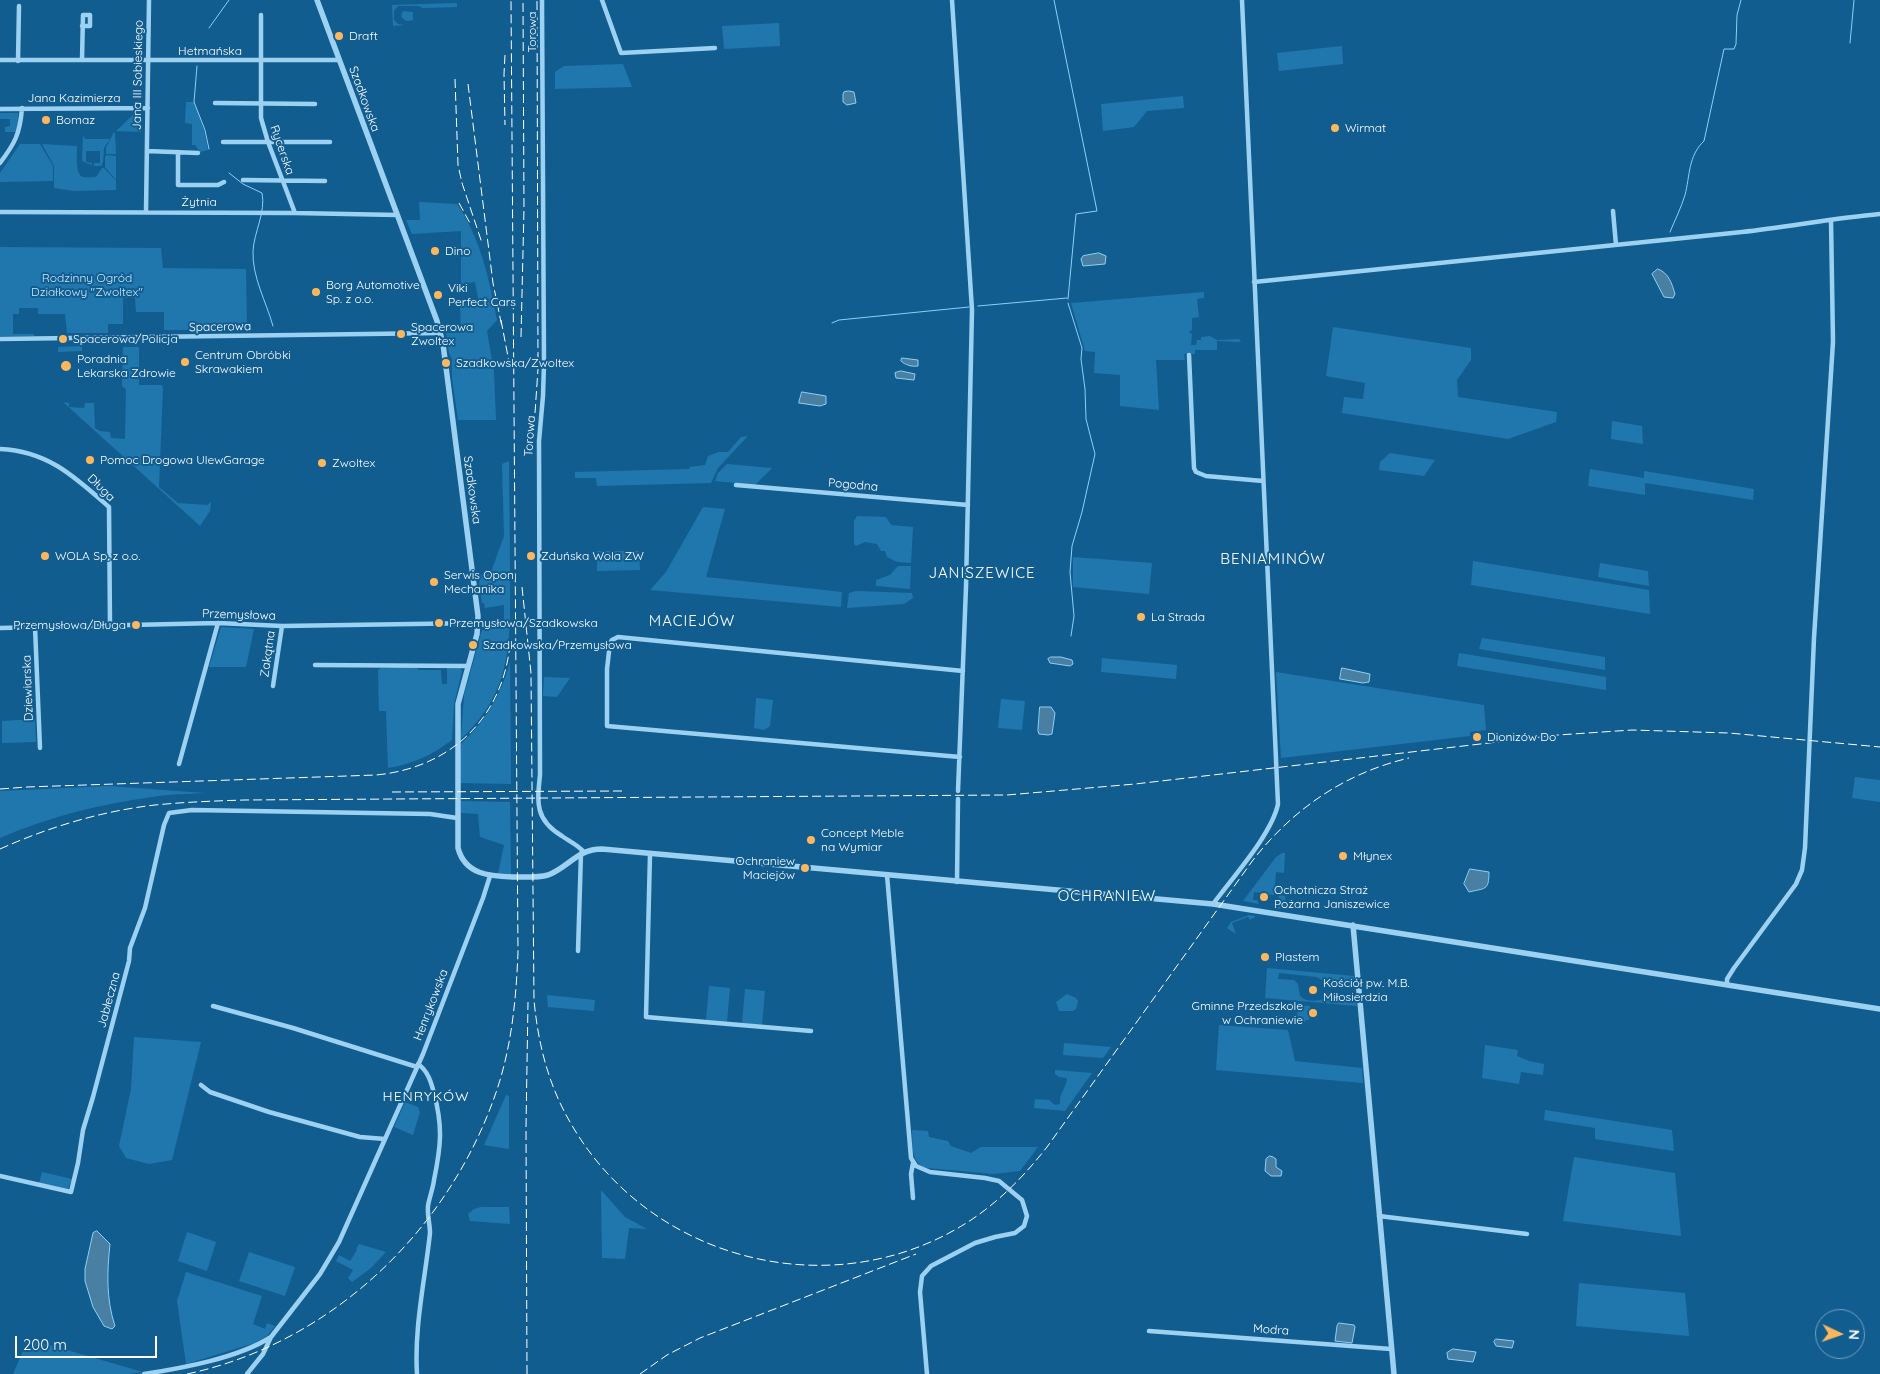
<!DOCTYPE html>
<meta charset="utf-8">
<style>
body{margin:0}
#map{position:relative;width:1880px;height:1374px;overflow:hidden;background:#125d90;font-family:Quicksand,sans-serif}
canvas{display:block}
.north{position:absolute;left:1815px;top:1309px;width:50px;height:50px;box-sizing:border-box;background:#125d90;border:1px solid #719ebc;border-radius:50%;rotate:93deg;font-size:14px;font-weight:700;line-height:20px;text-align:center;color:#fff}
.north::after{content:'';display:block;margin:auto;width:18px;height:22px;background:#ffb75e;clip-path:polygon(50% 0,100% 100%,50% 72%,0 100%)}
.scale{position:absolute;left:15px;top:1336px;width:142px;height:22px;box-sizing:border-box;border:2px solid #fff;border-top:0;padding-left:6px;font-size:15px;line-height:18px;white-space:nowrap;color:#fff;-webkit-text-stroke:4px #125d90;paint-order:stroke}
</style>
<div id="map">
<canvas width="1880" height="1374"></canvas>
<div class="north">N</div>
<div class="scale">200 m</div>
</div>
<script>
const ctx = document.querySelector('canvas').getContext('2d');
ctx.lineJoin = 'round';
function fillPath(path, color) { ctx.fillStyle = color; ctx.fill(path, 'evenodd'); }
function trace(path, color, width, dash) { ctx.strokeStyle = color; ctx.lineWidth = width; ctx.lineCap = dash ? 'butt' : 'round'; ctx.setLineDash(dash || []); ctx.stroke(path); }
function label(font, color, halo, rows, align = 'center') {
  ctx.font = font + ' Quicksand,sans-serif'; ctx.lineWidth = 4; ctx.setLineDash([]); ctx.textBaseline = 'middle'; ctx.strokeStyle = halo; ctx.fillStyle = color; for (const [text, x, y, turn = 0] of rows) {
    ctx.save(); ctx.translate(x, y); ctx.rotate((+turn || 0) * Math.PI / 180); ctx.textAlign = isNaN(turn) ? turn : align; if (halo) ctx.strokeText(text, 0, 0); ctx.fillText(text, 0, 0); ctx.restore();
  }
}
const green = new Path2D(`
 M457 3V7L423 8 418 6H398L394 11V20L398 24 405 25 393 26 392 5Z
 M403 11 413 12V20C408 22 404 21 401 16Z
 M779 23 780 46 724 49 722 26Z
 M1342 46 1343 64 1279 71 1277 53Z
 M623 64 632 87 555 89V72L564 66Z
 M1183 96 1184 108 1147 111 1134 127 1103 131 1101 104Z
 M186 102H194L205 133 208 150 200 152 195 145H192V124L185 123Z
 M0 113H18V124L14 129 19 123 17 132H5V127L10 126V119H0Z
 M134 114H141V132L116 131Z
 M114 132 115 133 116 154H106V148Z
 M83 135 85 139H110L104 148 103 162 101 166H94V163H100V151H86V162L92 163V165L84 162 82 160Z
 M20 144H40L53 166V181L0 182V173Z
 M42 144 77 146C77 154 75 175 83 177 87 178 92 177 96 177L102 168H104L116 181V190L74 191 54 188V166Z
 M107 155 116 156V180L105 167V157Z
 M419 202 457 204C481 239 489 279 497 320L487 331 494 372 496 420H458L452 378V359L449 353 446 333H461L460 305 479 303 475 282 461 284V231L412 234 406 220H420Z
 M0 247 161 248 163 268 246 269 247 330H164V312H136L135 298H123V324H108V333H67L65 314H38V308H19V314H13V334H34V336H0Z
 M1204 292V298L1197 299 1199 317 1192 318V330L1189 332 1192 334 1191 345H1196L1197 340H1201V337L1210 336 1217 340 1239 339 1241 342 1217 341V350H1195V354H1184L1185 360H1156L1159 410 1120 406V375L1094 373 1095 352 1085 351 1071 303Z
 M1333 327 1471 348V360L1457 380 1458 397 1557 412 1556 422 1508 439 1342 413 1344 397 1363 399 1365 383 1326 376Z
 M82 346V351L58 352V347Z
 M123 347H139V385H162L163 388 159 487 178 503 207 505 211 502 210 511 200 526 63 402 69 403V407L84 408 85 403H94L95 428 100 431 110 432 111 438 125 439 126 389 122 386Z
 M1612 421 1642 426 1643 444 1611 439Z
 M748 436 718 468 711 483 597 486 596 478H575V472L689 469 690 467 705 465 708 456 719 452H728L741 437Z
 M1390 453 1435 460 1424 476 1379 470 1380 462Z
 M509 461C509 498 510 535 510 572 510 608 512 645 501 679 493 703 479 722 461 739L464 695 482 630 487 629V626L504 625V605L485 608 484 603H482L479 585 480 575 491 572 504 536 502 464Z
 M727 464 772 468 755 485 715 481 718 473Z
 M1590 469 1644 478V471L1754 489 1753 500 1645 483V495L1588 486Z
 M703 507 725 509 706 577 842 592 841 607 650 590 666 572Z
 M857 516 886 517 891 525 913 527 911 563 897 562 887 557 885 551H881L877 544 865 542 856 546 854 544V521Z
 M597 551H639L640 570 597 571Z
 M1073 557 1152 563 1149 594 1073 587Z
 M1473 561 1649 590 1650 614 1471 585Z
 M1600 563 1648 571 1649 586 1598 577Z
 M898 566H911L910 589 876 586V580L890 575Z
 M856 591 912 593 913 598 904 604 847 608 849 593Z
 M221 627 254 629 246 667H209Z
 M1482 638 1605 657V670L1479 649Z
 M1459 653 1606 677V690L1457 666Z
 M1102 658 1177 665 1176 679 1101 672Z
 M510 662 511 784 460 783 461 744C486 720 501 695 510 662Z
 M415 666 419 670H441L442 684H447V667L459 666 462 671 454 704 452 740C432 755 413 764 388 768L386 711H379L378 670 381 668Z
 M1276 672 1484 705 1486 730 1470 732V736L1281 758Z
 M544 677 570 678 557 697 543 696Z
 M756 698 773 700 770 726 764 730 754 728Z
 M1001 699 1025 701 1022 730 998 728Z
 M35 719 36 742 2 743V721Z
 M1855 777 1880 780V802L1852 798Z
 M109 786 205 793C188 794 169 794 152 797 100 804 48 817 0 838V791Z
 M461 801 510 802 511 874H498L504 845 480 837 478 814 461 813Z
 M1282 853H1285L1284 873 1276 872 1274 895 1254 892 1253 900H1257L1259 904 1243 901 1276 857Z
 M1279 895 1285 896 1286 908 1288 910 1281 908 1277 909Z
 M1249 915 1255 916V917L1250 920 1248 917 1232 923 1236 934 1227 928 1231 922Z
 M1267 968 1354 976 1355 992 1354 988 1332 986 1317 977 1279 973 1278 979 1294 980 1298 984 1300 996C1309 1005 1324 999 1335 996V998L1354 1000 1355 997 1357 1006 1265 998Z
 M709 986 730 988 727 1022 706 1020Z
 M745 989 765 991 762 1025 742 1023Z
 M1067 994 1076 998 1078 1001 1076 1009 1073 1011H1059L1056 1002Z
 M547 995 595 1000 594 1011 548 1007Z
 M1298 1005 1310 1006 1309 1020H1306L1305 1022H1297Z
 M1219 1025 1288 1030 1295 1061 1362 1068 1363 1083 1216 1070Z
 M134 1037 201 1042 172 1160 149 1164 126 1158 119 1146 131 1089Z
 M1064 1043 1111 1047 1103 1058 1063 1055Z
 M1485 1045 1518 1050 1517 1056 1529 1061 1544 1064 1543 1075 1521 1072 1519 1084 1482 1078Z
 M1055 1070 1092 1073 1065 1111 1034 1108 1035 1099 1049 1100 1055 1105 1060 1104C1059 1093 1066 1089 1067 1078L1059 1077 1055 1074Z
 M506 1095 509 1096V1149L484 1145Z
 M405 1102 418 1107 420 1112 413 1135 394 1127Z
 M1545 1110 1672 1130 1674 1151 1595 1139V1128L1544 1120Z
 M912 1130 928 1131 929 1137 948 1141 951 1146 971 1153 981 1147H1038L1020 1171 994 1174 927 1168C910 1164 913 1144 912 1130Z
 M1574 1157 1675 1173 1681 1236 1563 1221Z
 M42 1172 72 1179 68 1189 39 1183Z
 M601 1190 625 1217 647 1229 629 1228 625 1259 602 1258Z
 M481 1207H509L510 1224 470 1221 468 1214 474 1209Z
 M187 1232 216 1242 207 1271 178 1261Z
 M359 1244 386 1252 371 1268 352 1282 348 1278 353 1270 336 1261 339 1255 350 1261 357 1250 356 1249Z
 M249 1252 295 1267 285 1296 239 1281Z
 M186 1272 262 1296 253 1324 265 1329 267 1323 275 1326 267 1336 255 1343 186 1364 177 1301Z
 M1579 1283 1685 1293 1689 1336 1576 1326Z
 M28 1339H29L143 1372 129 1374H13Z`);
const water = new Path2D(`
 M849 91 854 92 856 103 847 105 843 102V94L844 92Z
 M1099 253 1106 256 1105 264 1083 266 1081 259 1083 256Z
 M1658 269C1669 273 1672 284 1675 294L1673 298 1664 297 1652 274Z
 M902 358 918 360V366C912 367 905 365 901 361Z
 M901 371 915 374 914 380 896 378 895 373Z
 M802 392 826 396V404L820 406 799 403Z
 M1051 657H1061L1072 660 1073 664 1070 666 1050 663 1048 659Z
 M1342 668 1370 674 1369 682 1363 683 1340 679Z
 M1040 707H1051L1055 713 1052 734 1048 735 1039 734 1038 731Z
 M1470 869 1489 872C1489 891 1485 888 1469 892L1464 884Z
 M1270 1156 1273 1157 1276 1159V1167L1282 1171 1281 1176H1271L1265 1171 1266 1159Z
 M97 1231 110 1244C107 1272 106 1299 115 1326L112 1329 104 1326 93 1307 85 1281V1269L93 1233Z
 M1339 1323 1354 1325 1355 1327 1352 1343 1335 1341 1337 1326Z
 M1496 1339 1514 1341 1512 1348 1496 1346 1494 1342Z
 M1453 1349 1476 1352 1473 1362 1448 1359 1447 1353Z`);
const stream = new Path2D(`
 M1054 0 1097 211 1076 214 1068 299
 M209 28 229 0
 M1850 43 1854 0
 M197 66 194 102 205 130 209 149
 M229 173 243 184 262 193C266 212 254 232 253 251 252 277 266 301 273 326
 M1670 232C1675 220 1681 208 1685 195 1690 176 1688 156 1704 141L1724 49H1734L1736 44 1737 15 1741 0
 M1068 303 1082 348 1081 359 1085 389 1086 419 1095 454 1082 512 1072 546 1070 572 1074 616 1071 636
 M978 306 1067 298
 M832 323 839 320 969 307`);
const minor = new Path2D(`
 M542 0 544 364 543 396 539 441 540 775C537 803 535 820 562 836 569 841 578 845 584 852
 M602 0 621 53 715 48
 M952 0 972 310 966 587 958 791
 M261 15V118L268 142 295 213
 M0 60H339
 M82 60 83 15H90V26H82
 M18 61 19 6
 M215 103 315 104
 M0 109 148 108
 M223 142H330
 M147 151 198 153
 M178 152V185H218L224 182
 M0 163C15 143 20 134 22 108
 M243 180 325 181
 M1613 211 1616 245
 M0 212 295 213 397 215
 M146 212 149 0
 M1254 282 1742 232C1788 227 1834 218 1880 214
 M0 339 440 333
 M1189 355 1194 468 1196 472 1206 476 1263 481
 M0 449C48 451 75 477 109 507L110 625
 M736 485 968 505
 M35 627 40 748
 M0 628 218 623 282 626 478 623
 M315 665 468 666
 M273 686 282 626
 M960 757 607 726V669L610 643 612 640 618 637 963 671
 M179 764 218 623
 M650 854 646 1017 811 1031
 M887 875 911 1158 916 1166 930 1172 985 1178 999 1181 1022 1200 1027 1216 1024 1226 1015 1233 995 1237 975 1243 931 1266 922 1276 920 1292 927 1374
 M957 882 958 799
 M1213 904C1232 878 1272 834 1278 804L1242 0
 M578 951 581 853
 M1727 985V979L1734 968 1796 884 1802 870 1805 848 1814 638 1833 342 1831 220
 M213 1006 293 1028 417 1067
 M201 1085 210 1092 269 1112 360 1137 385 1139
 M0 1176 71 1192 78 1163 83 1130 93 1097 129 961 130 948 145 908 164 825 169 813 192 810 430 814 457 818
 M913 1198 911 1174 913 1163
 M1379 1216 1527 1234
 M1149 1331 1391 1349
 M144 1374C183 1368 238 1358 271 1337
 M247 1374 263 1354 271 1337 320 1274 339 1242 423 1054 483 898 490 876
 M417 1374C414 1327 425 1280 430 1233 430 1224 427 1215 428 1206 429 1198 433 1189 434 1180 441 1146 443 1127 434 1093 431 1082 428 1071 418 1064`);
const tertiary = new Path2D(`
 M317 0 437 321 443 344 478 616 477 634 458 704V848C465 875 490 876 513 877 524 877 537 878 548 875 569 867 577 849 602 849L1213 904 1880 1009
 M1353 925 1394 1374`);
const rail = new Path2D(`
 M505 55 504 74 505 125
 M455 79 458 165 462 183 482 243
 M468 84 493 283 502 327
 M459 203 471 225
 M501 320 509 362
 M521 337 524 208 523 0
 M535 413 538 369 537 0
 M522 587 531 673 534 1000C538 1043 548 1084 570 1122 649 1262 836 1309 971 1220 1001 1200 1025 1175 1047 1147L1253 860C1293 809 1345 773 1409 758
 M0 789 27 787 376 775C450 768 502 719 510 645
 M392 792 622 791
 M0 849C49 827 102 811 155 805 185 802 214 801 244 800L1007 795 1135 784 1558 735 1632 730 1729 733 1880 747
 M187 1374C328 1344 444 1235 493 1101 511 1053 516 1003 518 952L511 0
 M527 1374 526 1127 528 1002
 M640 1374 667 1355 700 1338 916 1254`);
const markers = [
 [339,36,5,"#ffb75e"],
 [46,120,5,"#ffb75e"],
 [1335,128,5,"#ffb75e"],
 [435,251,5,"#ffb75e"],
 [316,292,5,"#ffb75e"],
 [438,295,5,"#ffb75e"],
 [401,334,5,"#ffb75e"],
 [63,339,5,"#ffb75e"],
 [185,362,5,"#ffb75e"],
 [446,363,5,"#ffb75e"],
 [66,366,6,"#ffb75e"],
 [90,460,5,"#ffb75e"],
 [322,463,5,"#ffb75e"],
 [45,556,5,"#ffb75e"],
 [531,556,5,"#ffb75e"],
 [434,582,5,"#ffb75e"],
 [1141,617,5,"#ffb75e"],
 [439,623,5,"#ffb75e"],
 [136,625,5,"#ffb75e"],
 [473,645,5,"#ffb75e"],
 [1477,737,5,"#ffb75e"],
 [811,840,5,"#ffb75e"],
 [1343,856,5,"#ffb75e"],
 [805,868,5,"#ffb75e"],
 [1264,897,5,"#ffb75e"],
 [1265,957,5,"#ffb75e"],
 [1313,990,5,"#ffb75e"],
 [1313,1013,5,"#ffb75e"]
];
const streetNames = [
 ["Torowa",532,32,-90],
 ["Hetmańska",210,51],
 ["Jana III Sobieskiego",138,75,-89],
 ["Jana Kazimierza",74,98],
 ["Szadkowska",364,99,70],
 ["Rycerska",282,150,71],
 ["Żytnia",199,202],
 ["Spacerowa",220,327,-1],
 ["Torowa",530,436,-86],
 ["Pogodna",853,485,5],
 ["Długa",101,488,45],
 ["Szadkowska",472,490,82],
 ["Przemysłowa",239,615,2],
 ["Zakątna",268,654,-82],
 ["Dziewiarska",28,688,-92],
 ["Jabłeczna",109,1000,-75],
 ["Henrykowska",431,1005,-69],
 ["Modra",1271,1330,4]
];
const poiNames = [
 ["Draft",349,36],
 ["Bomaz",56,120],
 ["Wirmat",1345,128],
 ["Dino",445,251],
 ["Borg Automotive",326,285],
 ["Sp. z o.o.",326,299],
 ["Viki",448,288],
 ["Perfect Cars",448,302],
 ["Spacerowa",411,327],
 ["Zwoltex",411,341],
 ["Spacerowa/Policja",73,339],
 ["Centrum Obróbki",195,355],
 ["Skrawakiem",195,369],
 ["Poradnia",77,359],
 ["Lekarska Zdrowie",77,373],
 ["Szadkowska/Zwoltex",456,363],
 ["Pomoc Drogowa UlewGarage",100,460],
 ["Zwoltex",332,463],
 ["WOLA Sp. z o.o.",55,556],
 ["Zduńska Wola ZW",541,556],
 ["Serwis Opon",444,575],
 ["Mechanika",444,589],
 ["La Strada",1151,617],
 ["Przemysłowa/Szadkowska",449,623],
 ["Przemysłowa/Długa",126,625,"right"],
 ["Szadkowska/Przemysłowa",483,645],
 ["Dionizów Do",1487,737],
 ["Concept Meble",821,833],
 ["na Wymiar",821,847],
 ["Młynex",1353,856],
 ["Ochraniew",795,861,"right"],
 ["Maciejów",795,875,"right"],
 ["Ochotnicza Straż",1274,890],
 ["Pożarna Janiszewice",1274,904],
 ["Plastem",1275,957],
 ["Kościół pw. M.B.",1323,983],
 ["Miłosierdzia",1323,997],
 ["Gminne Przedszkole",1303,1006,"right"],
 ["w Ochraniewie",1303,1020,"right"]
];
const parkNames = [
 ["Rodzinny Ogród",87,278],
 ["Działkowy \"Zwoltex\"",87,292]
];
const neighbourhoodNames = [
 ["HENRYKÓW",426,1097]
];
const quarterNames = [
 ["BENIAMINÓW",1273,559],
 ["JANISZEWICE",982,573],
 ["MACIEJÓW",692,621],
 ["OCHRANIEW",1107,896]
];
fillPath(green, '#2077ad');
fillPath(water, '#497fa3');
trace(water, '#8ecff5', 1);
trace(stream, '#8ecff5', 1);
trace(minor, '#9dd1f2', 4.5);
trace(tertiary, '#9dd1f2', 5.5);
trace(rail, '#fff', 1, [9, 4]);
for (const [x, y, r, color] of markers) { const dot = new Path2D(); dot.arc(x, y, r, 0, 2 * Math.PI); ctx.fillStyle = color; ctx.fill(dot); trace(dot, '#125d90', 2); }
label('12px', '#fff', '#125d90', streetNames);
label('12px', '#fff', '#125d90', poiNames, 'left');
label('12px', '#c4e7fd', '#125d90', parkNames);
ctx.letterSpacing = '1px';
label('14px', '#fff', '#125d90', neighbourhoodNames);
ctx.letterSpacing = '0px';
ctx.letterSpacing = '1px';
label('15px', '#fff', '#125d90', quarterNames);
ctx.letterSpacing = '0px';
</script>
